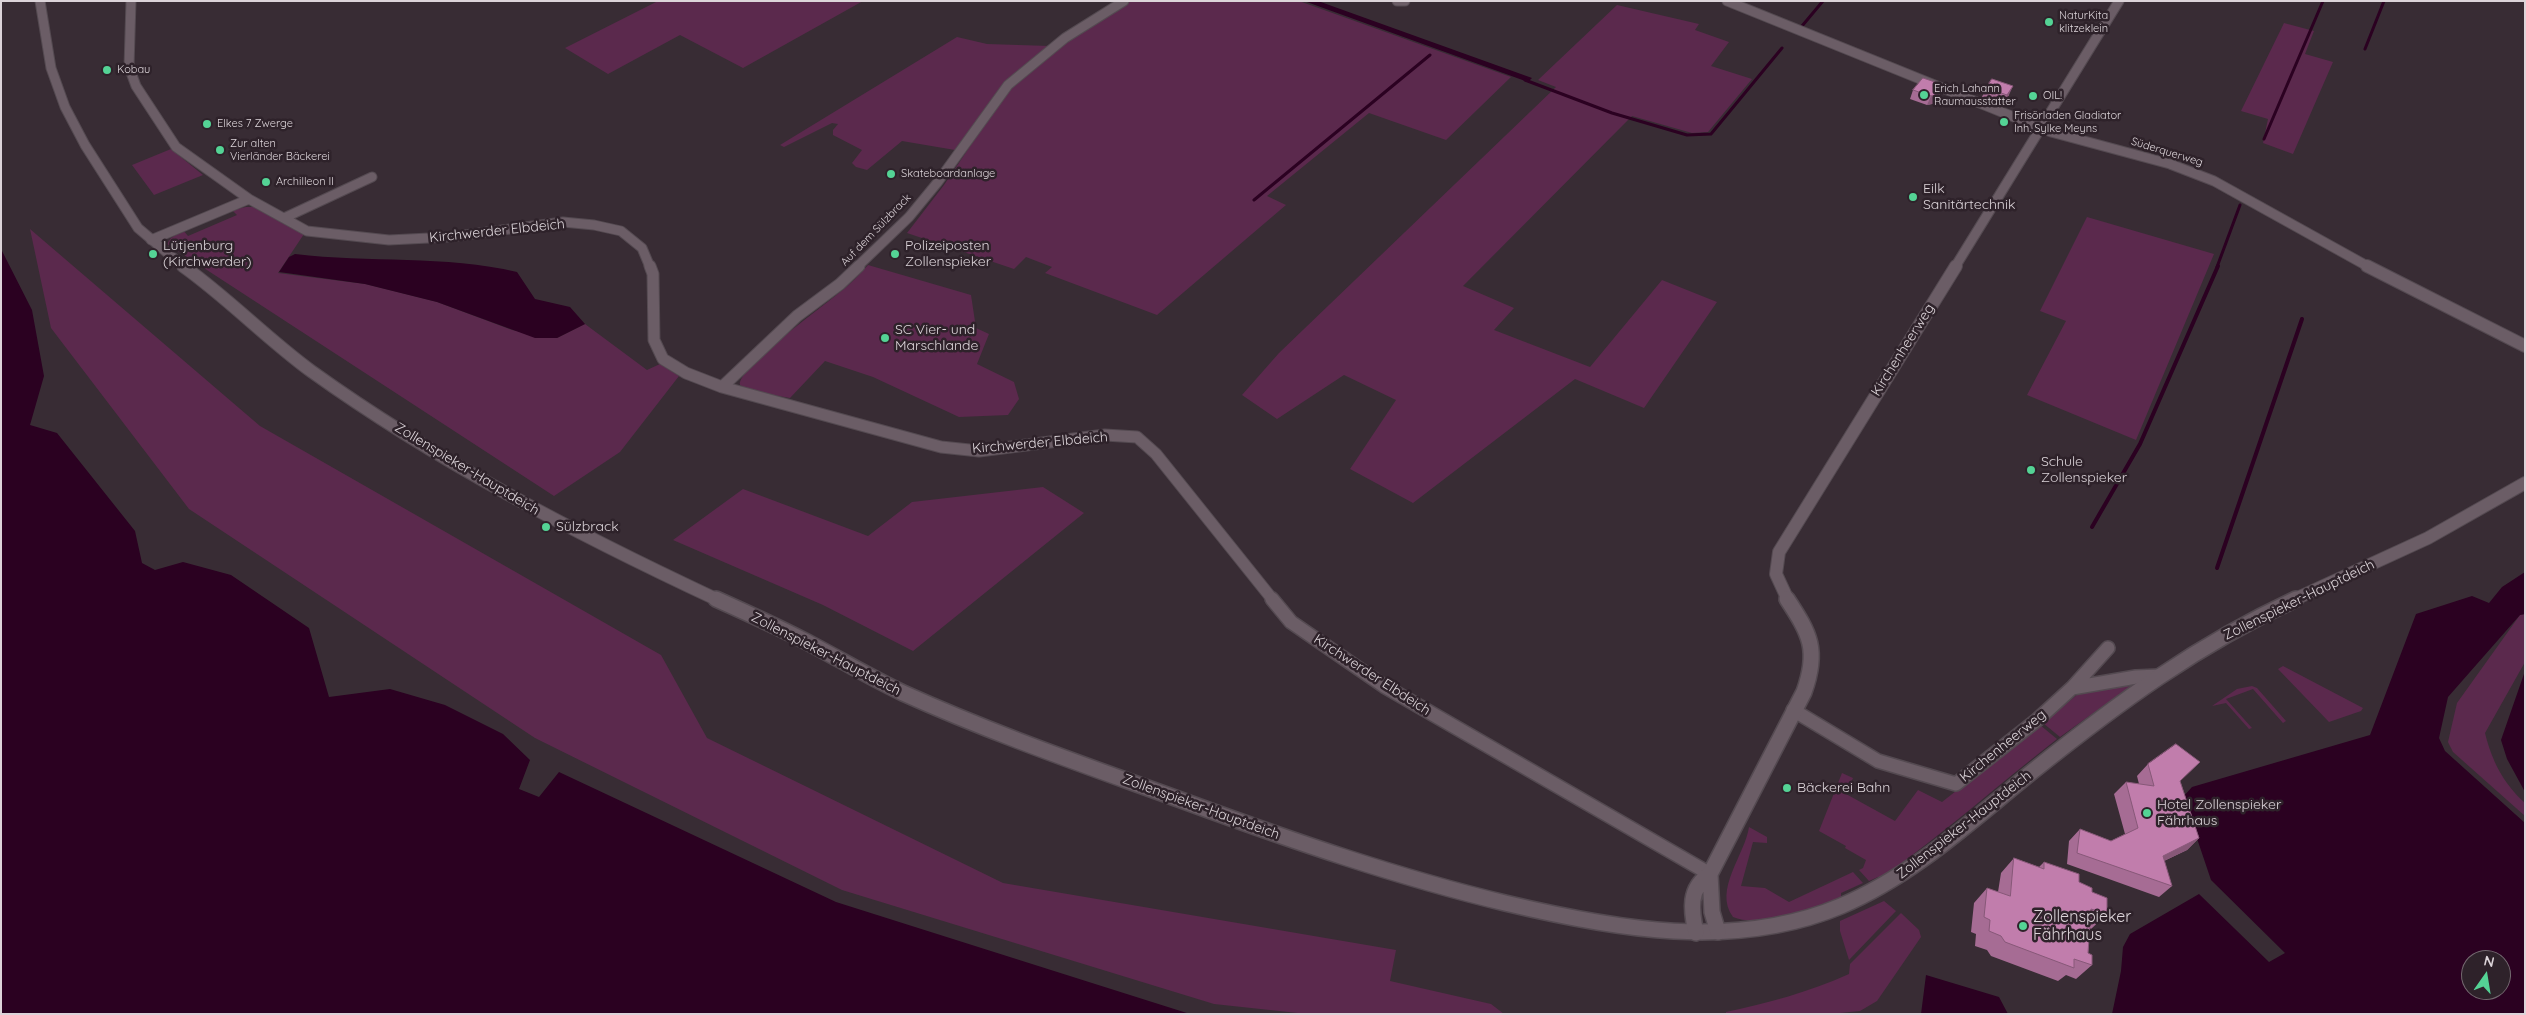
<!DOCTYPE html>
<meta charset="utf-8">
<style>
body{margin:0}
#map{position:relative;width:2526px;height:1015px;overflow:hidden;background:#382c34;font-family:Quicksand,sans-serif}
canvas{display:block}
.frame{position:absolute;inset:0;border:2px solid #dcd4d9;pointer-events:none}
.north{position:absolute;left:2461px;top:950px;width:50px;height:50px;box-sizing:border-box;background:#2e222a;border:1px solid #746970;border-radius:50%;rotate:13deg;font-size:14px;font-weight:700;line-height:20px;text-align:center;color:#dcd4d9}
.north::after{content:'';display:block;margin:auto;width:18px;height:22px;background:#54d395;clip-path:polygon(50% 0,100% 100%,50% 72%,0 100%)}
</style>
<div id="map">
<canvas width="2526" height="1015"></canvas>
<div class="frame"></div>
<div class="north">N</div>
</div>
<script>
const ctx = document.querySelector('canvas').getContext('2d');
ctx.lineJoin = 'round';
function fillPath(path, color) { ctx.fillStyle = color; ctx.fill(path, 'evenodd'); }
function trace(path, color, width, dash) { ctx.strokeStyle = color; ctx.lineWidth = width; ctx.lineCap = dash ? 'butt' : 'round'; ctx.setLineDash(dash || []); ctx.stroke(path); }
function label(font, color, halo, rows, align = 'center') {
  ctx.font = font + ' Quicksand,sans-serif'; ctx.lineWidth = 5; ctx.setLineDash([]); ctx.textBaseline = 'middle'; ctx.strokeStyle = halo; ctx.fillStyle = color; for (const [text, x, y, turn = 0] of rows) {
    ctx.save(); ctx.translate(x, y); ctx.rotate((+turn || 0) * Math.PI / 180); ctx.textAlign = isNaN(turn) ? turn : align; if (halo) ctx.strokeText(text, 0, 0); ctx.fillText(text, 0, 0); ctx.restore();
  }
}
const green = new Path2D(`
 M658 1H863L743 68 680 35 608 74 565 48Z
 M1131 1H1299L1511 77 1446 140 1369 113 1267 196 1286 205 1157 315 1045 273 1052 267 1026 257 1014 269 907 233 944 185 1012 84 1068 40Z
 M1617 5 1699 24 1695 30 1729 42 1711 66 1752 79 1708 132 1692 133 1632 116 1463 286 1514 308 1494 330 1590 367 1662 280 1717 302 1644 408 1575 379 1413 503 1350 469 1396 400 1344 375 1277 419 1242 395 1279 353 1556 87 1538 80Z
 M2284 23 2314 31 2305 54 2333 62 2293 154 2263 143 2268 119 2241 111Z
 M957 37 987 44 1050 46 1003 85 955 150 902 141 867 170 856 167 852 163 862 150 833 135V130L838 124 832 123 784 147 780 145Z
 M171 149 203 175 154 195 132 165Z
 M246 207H256L304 234 278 273 365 284 437 302 512 330 557 338 585 324 647 370 660 364 679 376 620 452 554 496 167 244 171 238 183 230 188 236 237 215 232 210Z
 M2087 217 2214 254 2136 440 2027 395 2066 321 2040 311Z
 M30 229 260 426 661 655 707 738 1003 883 1396 950 1390 981 1491 1004 1504 1014H1307L1214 1004 842 890 535 738 189 509 51 328Z
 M868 265 971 295 976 328 989 334 977 364 1014 382 1019 399 1008 415 959 417 873 377 825 361 790 398 750 391 740 385C737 368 825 305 840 292 851 284 859 275 868 265Z
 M1043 487 1084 513 913 651 823 605 673 540 743 489 868 536 912 502Z
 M2525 614V662L2485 733C2492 761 2503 783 2525 803V816L2453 752 2448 742 2457 703 2520 615Z
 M2283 666 2363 708 2361 711 2329 722 2278 669Z
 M2135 683 2060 737 2043 723 2078 694Z
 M2252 686 2257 688 2286 721 2283 723 2253 689 2226 699 2252 728 2249 729 2226 703 2212 706 2237 689Z
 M2040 725 2057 739C1998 785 1942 835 1881 878L1878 877 1869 881 1859 870 1863 868 1866 860 1845 848 1846 846 1819 831 1842 773 1853 778 1846 794 1895 821 1918 790 1942 802Z
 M1749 827 1767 837V843L1753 842 1741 886 1765 888 1789 902 1853 872 1863 883 1841 893V898C1813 907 1761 929 1733 917 1713 890 1745 855 1749 827Z
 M1884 901 1896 911 1849 960 1840 931V921Z
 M1901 913 1919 930 1921 937 1877 1001 1860 1011 1840 1013 1726 1014V1012C1768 1003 1809 992 1849 974L1850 964Z`);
const water = new Path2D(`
 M1304 1H1318L1532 78 1528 82Z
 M1 249 32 310 44 376 30 425 57 433 135 531 142 563 155 570 183 562 231 575 309 628 329 697 390 689 445 705 503 734 530 760 519 789 539 797 559 772 836 902 1190 1014H1Z
 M295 254C369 263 445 255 517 272L535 299 570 307 585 324 557 338H535L437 302 365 284 279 272 289 257Z
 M2525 572V614L2520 615 2448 697 2439 738 2445 751 2525 823V1014H2112L2121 971 2123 947 2130 934 2199 894 2269 962 2285 953 2211 880 2183 797 2192 787 2370 735 2416 614 2472 596 2489 603 2502 587ZM2471 960H2501V990H2471Z
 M2525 671V792L2507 759 2501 740Z
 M1926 975 1999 997 2008 1014H1921Z`);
const streamFar1 = new Path2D(`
 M1802 26 1823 1
 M2365 49 2384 1
 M1525 80 1612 113 1687 135 1711 134 1782 48
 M2264 139 2323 1
 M1254 200 1430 55
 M2217 267 2240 205`);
const stream = new Path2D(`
 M2092 527 2140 444 2218 266
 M2217 568 2302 319`);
const minorFar2 = new Path2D(`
 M131 1 129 67 136 86 176 147 249 199 307 231 389 240 449 237 563 222 594 225 621 231 642 248 650 267
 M1397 1H1405
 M284 218 372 177
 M151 240 249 199
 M857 267 909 217 937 183 1008 85 1065 38 1124 1`);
const minorFar1 = new Path2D(`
 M650 266 653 274 654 340 663 359 686 373 722 387 941 447 979 451 1105 435 1137 437 1156 454 1273 600
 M722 387 797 316 840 284 859 266`);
const minor = new Path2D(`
 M1272 599 1291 622 1384 686 1710 874
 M2072 688 2136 677 2159 676
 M1793 710 1878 761 1956 784 2037 720 2072 688 2108 648`);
const tertiaryFar2 = new Path2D(`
 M40 1 51 68 65 107 85 145 138 228 184 267
 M1727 1 2051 132 2170 164 2214 181 2369 267`);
const tertiaryFar1 = new Path2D(`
 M183 266C228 298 266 338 311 371 438 462 577 534 718 600
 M2367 266 2525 346
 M2293 600 2428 538 2525 483`);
const tertiary = new Path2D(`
 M716 599C745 612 774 625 803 640 836 657 869 677 903 693 996 735 1093 768 1189 803 1293 841 1397 877 1505 903 1614 929 1734 951 1841 906 1914 875 1972 820 2033 771 2118 703 2197 645 2296 599`);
const secondaryFar2 = new Path2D(`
 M1955 267 2119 1`);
const secondaryFar1 = new Path2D(`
 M1788 600 1776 574 1779 552 1956 266`);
const secondary = new Path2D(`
 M1710 874 1712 912 1718 932
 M1696 933C1691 910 1688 888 1710 874L1804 692C1819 650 1810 634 1787 599`);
const wall = new Path2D(`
 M1941 84 1938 91 1940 94 1937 103 1927 105 1910 99 1913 90Z
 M1986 88 2009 95 2003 104 1982 97Z
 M2148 764 2180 781 2199 838 2187 850 2164 861 2172 886 2159 897 2067 864 2069 841 2080 829 2111 841 2125 834 2114 794 2126 782 2139 784 2137 776Z
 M2014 858 2039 867 2044 862 2079 882 2092 892 2107 914 2091 929 2090 928 2088 953 2092 965 2076 979 2066 975 2058 981 1991 956 1987 950 1975 946 1976 934 1971 932 1974 903 1987 888 1998 892 2001 873Z`);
const shadedWall = new Path2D(`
 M1941 84 1937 93 1940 94 1937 103 1927 105 1931 96Z
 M2013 86 2009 95 2003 104 2007 95Z
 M2199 838 2187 850 2151 867 2163 856Z`);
const building = new Path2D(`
 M1923 78 1941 84 1937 89 1940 94 1931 96 1913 90Z
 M1992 79 2013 86 2007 95 1986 88Z
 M2176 744 2200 762 2180 781 2199 838 2163 856 2172 886 2077 853 2080 829 2111 841 2138 828 2126 782 2154 786 2148 764Z
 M2014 858 2044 869V862L2079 874V882L2092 888V892L2107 898V914L2091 909 2088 953 2092 955V965L2074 959V968L2005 942 2001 936 1989 931 1990 920 1984 917 1987 888 2010 896Z`);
const markers = [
 [2049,22,5,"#54d395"],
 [107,70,5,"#54d395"],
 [1924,95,5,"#54d395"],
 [2033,96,5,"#54d395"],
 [2004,122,5,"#54d395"],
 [207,124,5,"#54d395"],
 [220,150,5,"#54d395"],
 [891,174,5,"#54d395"],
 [266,182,5,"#54d395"],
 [1913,197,5,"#54d395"],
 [153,254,5,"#54d395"],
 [895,254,5,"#54d395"],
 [885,338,5,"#54d395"],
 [2031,470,5,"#54d395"],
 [546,527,5,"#54d395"],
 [1787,788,5,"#54d395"],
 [2147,813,5,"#54d395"],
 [2023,926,5,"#54d395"]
];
const farPoinames = [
 ["NaturKita",2059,16],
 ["klitzeklein",2059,29],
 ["Kobau",117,70],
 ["Erich Lahann",1934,89],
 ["Raumausstatter",1934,102],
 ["OIL!",2043,96],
 ["Frisörladen Gladiator",2014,116],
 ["Inh. Sylke Meyns",2014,129],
 ["Elkes 7 Zwerge",217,124],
 ["Zur alten",230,144],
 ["Vierländer Bäckerei",230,157],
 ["Skateboardanlage",901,174],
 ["Archilleon II",276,182]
];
const farStreetnames = [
 ["Süderquerweg",2167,152,17],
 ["Auf dem Sülzbrack",876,230,-46]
];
const poiNames = [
 ["Eilk",1923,189],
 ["Sanitärtechnik",1923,205],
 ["Lütjenburg",163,246],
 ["(Kirchwerder)",163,262],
 ["Polizeiposten",905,246],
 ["Zollenspieker",905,262],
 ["SC Vier- und",895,330],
 ["Marschlande",895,346],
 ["Schule",2041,462],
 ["Zollenspieker",2041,478],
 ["Sülzbrack",556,527],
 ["Bäckerei Bahn",1797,788],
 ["Hotel Zollenspieker",2157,805],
 ["Fährhaus",2157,821]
];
const streetNames = [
 ["Kirchwerder Elbdeich",497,231,-6],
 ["Kirchenheerweg",1903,350,-58],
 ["Kirchwerder Elbdeich",1040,443,-5],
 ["Zollenspieker-Hauptdeich",467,469,31],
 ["Zollenspieker-Hauptdeich",2299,600,-26],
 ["Zollenspieker-Hauptdeich",826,654,27],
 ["Kirchwerder Elbdeich",1372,675,33],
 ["Kirchenheerweg",2003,746,-39],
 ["Zollenspieker-Hauptdeich",1201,807,20],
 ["Zollenspieker-Hauptdeich",1964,825,-38]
];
const nearPoinames = [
 ["Zollenspieker",2033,917],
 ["Fährhaus",2033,935]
];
fillPath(green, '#5b294d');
fillPath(water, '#2b0121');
trace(streamFar1, '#2b0121', 3);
trace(stream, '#2b0121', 4);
trace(minorFar2, '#544a51', 11);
trace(minorFar1, '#544a51', 13);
trace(minor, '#544a51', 16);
trace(tertiaryFar2, '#544a51', 11);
trace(tertiaryFar1, '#544a51', 14);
trace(tertiary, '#544a51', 18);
trace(secondaryFar2, '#544a51', 11);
trace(secondaryFar1, '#544a51', 14);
trace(secondary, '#544a51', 18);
trace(minorFar2, '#6b5d66', 9);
trace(minorFar1, '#6b5d66', 11);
trace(minor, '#6b5d66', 13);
trace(tertiaryFar2, '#6b5d66', 9);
trace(tertiaryFar1, '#6b5d66', 12);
trace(tertiary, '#6b5d66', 15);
trace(secondaryFar2, '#6b5d66', 9);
trace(secondaryFar1, '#6b5d66', 12);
trace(secondary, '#6b5d66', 15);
fillPath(wall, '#a66c94');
fillPath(shadedWall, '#875878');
fillPath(building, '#c17dac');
trace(building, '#875878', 1);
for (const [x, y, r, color] of markers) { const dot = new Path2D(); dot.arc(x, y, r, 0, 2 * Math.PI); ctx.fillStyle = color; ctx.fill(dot); trace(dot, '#2e222a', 2); }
label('11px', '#dcd4d9', '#2e222a', farPoinames, 'left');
label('11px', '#dcd4d9', '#2e222a', farStreetnames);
label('14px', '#dcd4d9', '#2e222a', poiNames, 'left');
label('14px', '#dcd4d9', '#2e222a', streetNames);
label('16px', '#dcd4d9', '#2e222a', nearPoinames, 'left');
</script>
